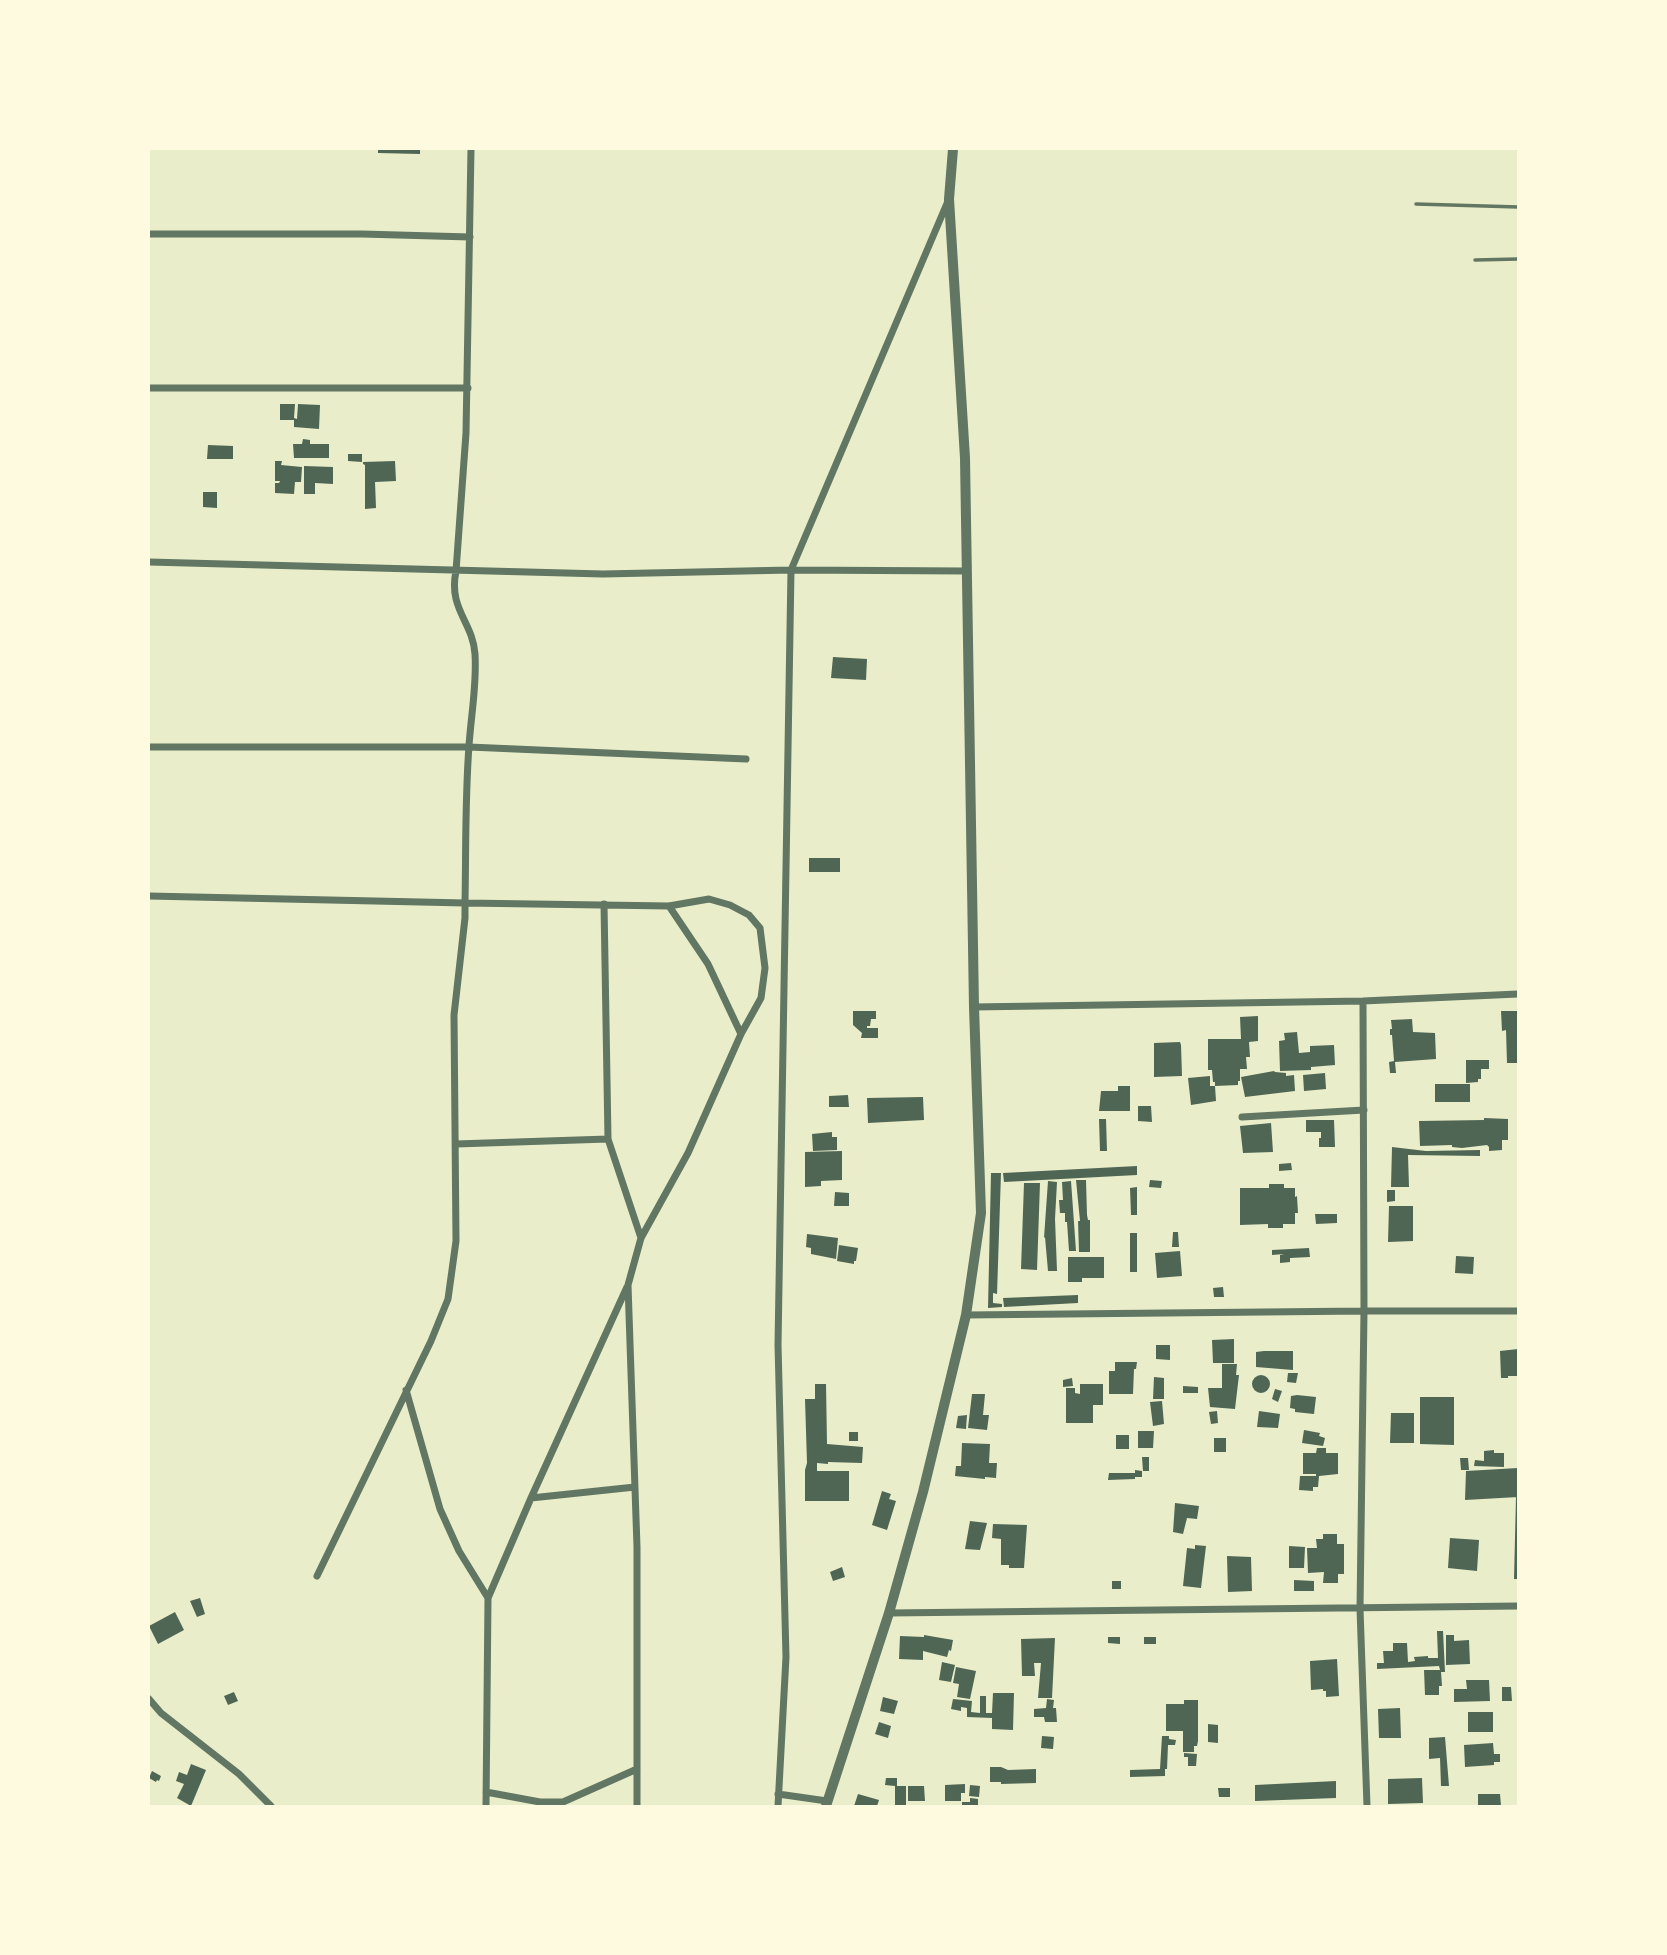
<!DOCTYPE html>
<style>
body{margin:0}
#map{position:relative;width:1667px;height:1955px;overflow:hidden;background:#e9edc9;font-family:"Open Sans",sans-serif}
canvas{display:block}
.frame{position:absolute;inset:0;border:150px solid #fefae0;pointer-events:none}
</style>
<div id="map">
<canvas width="1667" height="1955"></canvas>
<div class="frame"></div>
</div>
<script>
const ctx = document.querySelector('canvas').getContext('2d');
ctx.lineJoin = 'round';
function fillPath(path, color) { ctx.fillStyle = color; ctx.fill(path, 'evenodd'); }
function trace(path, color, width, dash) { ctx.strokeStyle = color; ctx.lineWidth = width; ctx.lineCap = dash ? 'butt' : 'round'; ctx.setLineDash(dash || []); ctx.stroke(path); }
const building = new Path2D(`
 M378 149H420V154L378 153Z
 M280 404H295L294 418 297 419 298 404 320 405 319 429 294 427V420H280Z
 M303 439 310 440V444H329V458H294L293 444H302Z
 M208 445 233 446V459H207Z
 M348 454H362V462L348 461Z
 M275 461H282L281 465 302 467 301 482H295L294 494 275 493V483H279L280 481H275Z
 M395 461 396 481 375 482 376 508 365 509V465L363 464V462Z
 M304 466 333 467V484L315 483V494H304Z
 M203 492H217V508L203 507Z
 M833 657 867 659 866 680 831 678Z
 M809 858H840V872H809Z
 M853 1011H876V1019H871L870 1026H867V1028H878V1038H861L862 1033 853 1025Z
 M1501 1011H1518L1517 1063H1507L1506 1030 1502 1031Z
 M1258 1016V1041L1249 1042 1250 1057H1246L1247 1069H1240V1081H1238V1085L1215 1086V1082H1213L1212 1070H1208V1039H1241L1240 1017Z
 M1412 1019 1413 1032 1435 1033 1436 1059 1395 1062 1396 1073H1390L1389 1062 1394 1061 1392 1035H1390V1029H1392L1391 1020Z
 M1297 1032 1299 1053 1310 1052V1046L1334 1045 1335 1065 1311 1067V1070L1280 1071 1279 1041 1285 1040 1284 1033Z
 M1180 1042 1181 1045 1182 1076 1154 1077V1043Z
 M1466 1060H1489V1069H1481V1079H1478V1082L1466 1083Z
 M1274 1071 1275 1072 1286 1073V1076L1294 1075 1295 1091 1245 1097 1241 1077Z
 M1325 1073 1326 1089 1304 1091 1303 1075Z
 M1210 1076V1086H1215L1216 1101 1191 1105 1188 1078Z
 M1435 1084H1470V1102H1435Z
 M1118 1086H1130V1111H1099L1101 1091H1118Z
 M848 1095 849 1107H829V1096Z
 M923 1097 924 1120 868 1123 867 1098Z
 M1138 1106H1151L1152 1122 1138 1121Z
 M1484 1118 1508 1119V1140H1502V1150L1489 1151V1147L1487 1145 1462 1148 1452 1147V1145L1420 1146 1419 1121 1484 1120Z
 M1099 1119H1106L1107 1151H1100Z
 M1306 1120H1334L1335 1147H1319V1138H1321V1132H1306Z
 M1271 1123 1273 1152 1243 1153 1240 1126Z
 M832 1132V1137H837V1150L813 1151 812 1134Z
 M1392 1147 1426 1151 1480 1150V1156L1408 1155 1409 1187H1391Z
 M842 1151V1180L821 1181V1186L805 1187V1152Z
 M1291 1163 1292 1170 1279 1171V1164Z
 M1137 1166V1175L1004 1182 1003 1173Z
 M991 1173H1001L997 1294 993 1293V1303L1002 1304V1307L988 1308Z
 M1076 1180H1086L1087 1215 1088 1220H1090V1252H1079L1078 1221H1080Z
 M1150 1180 1162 1181 1161 1188 1149 1187Z
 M1048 1181 1057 1182 1055 1219 1057 1271H1048L1045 1237 1044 1238Z
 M1071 1181 1076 1251H1069L1067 1222H1065V1213H1060L1059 1200H1063L1062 1182Z
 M1024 1183H1040L1037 1270 1021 1269Z
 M1269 1184H1284V1188H1295V1197L1297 1196 1298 1213H1295V1224H1283V1228H1268V1224L1240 1225V1188H1269Z
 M1137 1187V1215H1131L1130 1188Z
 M1387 1190H1395V1201L1387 1202Z
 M835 1192 849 1193V1206H834Z
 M1389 1206H1413V1241L1388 1242Z
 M1315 1214H1337V1223L1316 1224Z
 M1173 1232H1178L1179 1247H1172Z
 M1130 1233H1137V1272H1130Z
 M807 1234 838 1238 836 1259 811 1254V1248L806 1247Z
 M839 1245 858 1248 856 1261H854V1264L837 1261Z
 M1309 1248 1310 1257 1290 1258V1262L1280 1263V1255L1284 1254 1272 1255V1250Z
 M1180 1251 1182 1276 1157 1278 1155 1253Z
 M1456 1256 1474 1257 1473 1274 1455 1273Z
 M1068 1257H1104V1278H1082V1282H1068Z
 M1223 1287 1224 1297H1214L1213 1288Z
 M1078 1295V1303L1004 1307 1003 1298Z
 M1234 1339V1363H1213L1212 1340Z
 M1156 1345H1170V1360L1156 1359Z
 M1518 1349V1376H1508V1378H1501L1500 1351Z
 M1264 1351H1293V1370L1256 1367V1352Z
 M1115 1362H1137L1136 1369H1134L1133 1394H1109V1371H1115Z
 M1222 1364H1237L1236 1375H1239L1235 1409 1210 1407 1208 1388H1222Z
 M1288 1373H1298L1296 1383 1287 1382Z
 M1252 1384a9 9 0 1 1 18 0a9 9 0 1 1-18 0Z
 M1154 1377 1164 1378V1399H1153Z
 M1072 1378 1073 1386 1063 1387V1380Z
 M815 1384H826L827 1444 863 1447 862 1463 828 1462V1464L817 1463V1471H849V1501H805V1470L807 1463 805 1399H815Z
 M1080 1384H1103V1405H1093V1423H1066V1388H1075V1393L1080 1394Z
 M1183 1386 1198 1387V1393H1183Z
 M1275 1389 1282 1391 1278 1402 1272 1399Z
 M972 1394H985L983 1415H989L987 1430 968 1428Z
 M1297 1395 1316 1397 1314 1414 1295 1412V1409L1290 1408 1291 1396Z
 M1420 1397H1454V1445L1420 1444Z
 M1162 1401 1164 1424 1153 1426 1150 1402Z
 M1217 1411 1218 1423 1211 1424 1209 1412Z
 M1259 1411 1280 1414 1278 1428 1257 1427Z
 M1391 1413H1414V1443H1390Z
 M967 1415 966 1429 956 1428 958 1416Z
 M1304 1430 1320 1433 1319 1436 1325 1438 1323 1446 1302 1443Z
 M1138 1431H1154L1153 1448H1138Z
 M849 1432H858V1441H849Z
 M1116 1435H1129V1449H1116Z
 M1214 1438H1226V1452H1214Z
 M962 1443 990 1444 989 1463H997L996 1478 985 1477V1479L955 1476 956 1466H961Z
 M1317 1448H1326V1453H1338V1474L1319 1476 1318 1487H1313V1491L1299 1490 1300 1476H1316V1474H1303V1453H1316Z
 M1494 1450V1453H1504V1467L1474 1466 1475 1460 1484 1461V1451Z
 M1142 1457H1149V1471H1143Z
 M1460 1458H1468L1469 1470H1461Z
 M1518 1468V1497L1465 1500 1466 1471Z
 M1135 1470 1142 1471V1477H1135V1479L1108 1480 1109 1473H1135Z
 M882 1491 891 1494 889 1499 896 1501 887 1530 872 1525Z
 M1516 1497 1518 1498V1579H1514Z
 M1175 1503 1199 1506 1197 1519 1187 1518 1183 1534 1173 1532Z
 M970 1521 987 1523 980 1550 965 1549Z
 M993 1524 1027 1525 1024 1568H1009V1565H1001V1539L992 1538Z
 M1323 1534H1337V1544H1344V1574H1338V1583H1323L1324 1572 1308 1573 1307 1548H1317L1316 1539H1323Z
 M1450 1538 1479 1540 1477 1571 1448 1568Z
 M1195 1545 1206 1546 1201 1588 1183 1586 1187 1548 1195 1549Z
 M1289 1546 1305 1547 1304 1568H1289Z
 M1227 1556 1251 1557 1252 1591 1228 1592Z
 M842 1567 845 1577 833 1581 830 1572Z
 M1294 1580 1314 1581V1591H1294Z
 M1112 1581H1121V1589H1112Z
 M200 1598 205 1614 197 1617 190 1601Z
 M175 1612 184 1630 158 1644 149 1626Z
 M1437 1631H1443L1445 1672H1441L1442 1686H1439V1695H1425L1424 1670H1440L1439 1666 1377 1669V1663H1384L1383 1651H1393V1643H1407L1408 1662 1415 1661 1414 1657 1428 1656V1658H1438Z
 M924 1635 953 1640 951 1651 949 1650 947 1657 923 1651V1660L899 1659 900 1636 924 1637Z
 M1446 1635H1454V1641L1469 1640 1470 1664 1446 1665Z
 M1108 1637H1120V1644L1108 1643Z
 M1144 1637H1156V1644H1144Z
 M1055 1638 1052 1698H1038L1041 1663H1034L1035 1676H1022L1021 1639Z
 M1337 1659 1339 1696 1326 1697V1691H1323V1689L1311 1690 1310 1661Z
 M942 1662 955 1665 951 1682 939 1680Z
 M956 1667 976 1671 970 1699 957 1697 959 1684 953 1683Z
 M1466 1680H1489L1490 1701 1454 1702V1689H1467Z
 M1502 1687H1511L1512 1701H1502Z
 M234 1692 238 1701 228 1705 224 1696Z
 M993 1693H1014L1013 1730 992 1729V1718L967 1717V1708L961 1707V1711L951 1709 953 1699 972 1701 971 1712 980 1713V1696H986V1713H992Z
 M883 1697 898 1701 894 1714 880 1711Z
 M1047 1699 1054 1700 1053 1708H1056L1057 1722H1045L1044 1717H1034V1709L1046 1708Z
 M1184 1700H1198V1741L1197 1746H1194V1752H1183V1731H1166V1704H1184Z
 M1400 1708 1401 1738H1379L1378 1709Z
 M1468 1712H1493V1732H1468Z
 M879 1722 891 1726 888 1738 875 1734Z
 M1208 1724 1218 1725V1743L1208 1742Z
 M1042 1736 1054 1737 1053 1749 1041 1748Z
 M1162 1736H1169V1739L1176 1740 1175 1745H1168L1167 1769H1165V1776L1130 1777V1770L1160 1769Z
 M1445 1737 1449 1786H1441L1440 1758 1429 1759V1738Z
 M1493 1743 1494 1754H1500V1762H1494V1765L1465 1767 1464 1745Z
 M1184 1753 1197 1754 1196 1766H1188V1757H1184Z
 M191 1764 206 1770 191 1806 177 1798 184 1784 176 1781 179 1772 187 1775Z
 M990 1767H1001L1008 1770 1036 1769V1783L1001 1784V1782H990Z
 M152 1771 161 1776 159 1781 157 1780 156 1782 149 1778Z
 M886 1778H897V1786H906V1806H895V1786L885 1785Z
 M1422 1778 1423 1803 1388 1804V1779Z
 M1336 1781V1798L1255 1801V1785Z
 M965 1784V1793H961V1801H945V1785Z
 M970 1785 980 1786 979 1797 969 1796Z
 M908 1786H924L925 1801H908Z
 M1218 1788H1230V1797H1219Z
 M858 1794 879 1800 877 1806H854Z
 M1478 1794H1500L1501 1806H1478Z
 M970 1798 978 1799V1806H962V1802H970Z`);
const service = new Path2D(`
 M1416 204 1518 207
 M1475 260 1518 259`);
const minor = new Path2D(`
 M471 149 466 433 456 571C448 609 473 622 475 654 477 685 471 715 469 746 465 798 466 850 465 903L669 906 709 899 730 905 749 915 760 928 765 968 761 998 741 1034 688 1153 641 1238 628 1285 637 1547V1806
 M149 234H362L470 237
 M149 388H468
 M149 562 603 574 791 570 966 571
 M149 747H469L746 759
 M149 896 465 903V918L454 1015 456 1241 448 1299 431 1341 317 1576
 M604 904 608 1139 641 1238
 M669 906 708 964 741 1034
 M1363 1001 1364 1311 1360 1609 1367 1806
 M974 1007 1363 1001 1518 994
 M1242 1117 1364 1110
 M456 1144 608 1139
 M966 1315 1364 1311H1518
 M406 1390 440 1509 459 1551 488 1598 531 1498 627 1287
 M531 1498 635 1487
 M889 1613 1518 1606
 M149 1699 161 1713 239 1774 271 1806
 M486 1792 540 1802H563L637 1769
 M778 1794 827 1801
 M486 1806 488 1598
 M778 1806 786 1657 778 1345 791 570 948 201`);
const tertiary = new Path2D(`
 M826 1806 889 1613 923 1492 966 1315 981 1213 974 1007 965 458 949 199 953 149`);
fillPath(building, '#4f6655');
trace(service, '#617663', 3.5);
trace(minor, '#617663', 7);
trace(tertiary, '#617663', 10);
</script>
